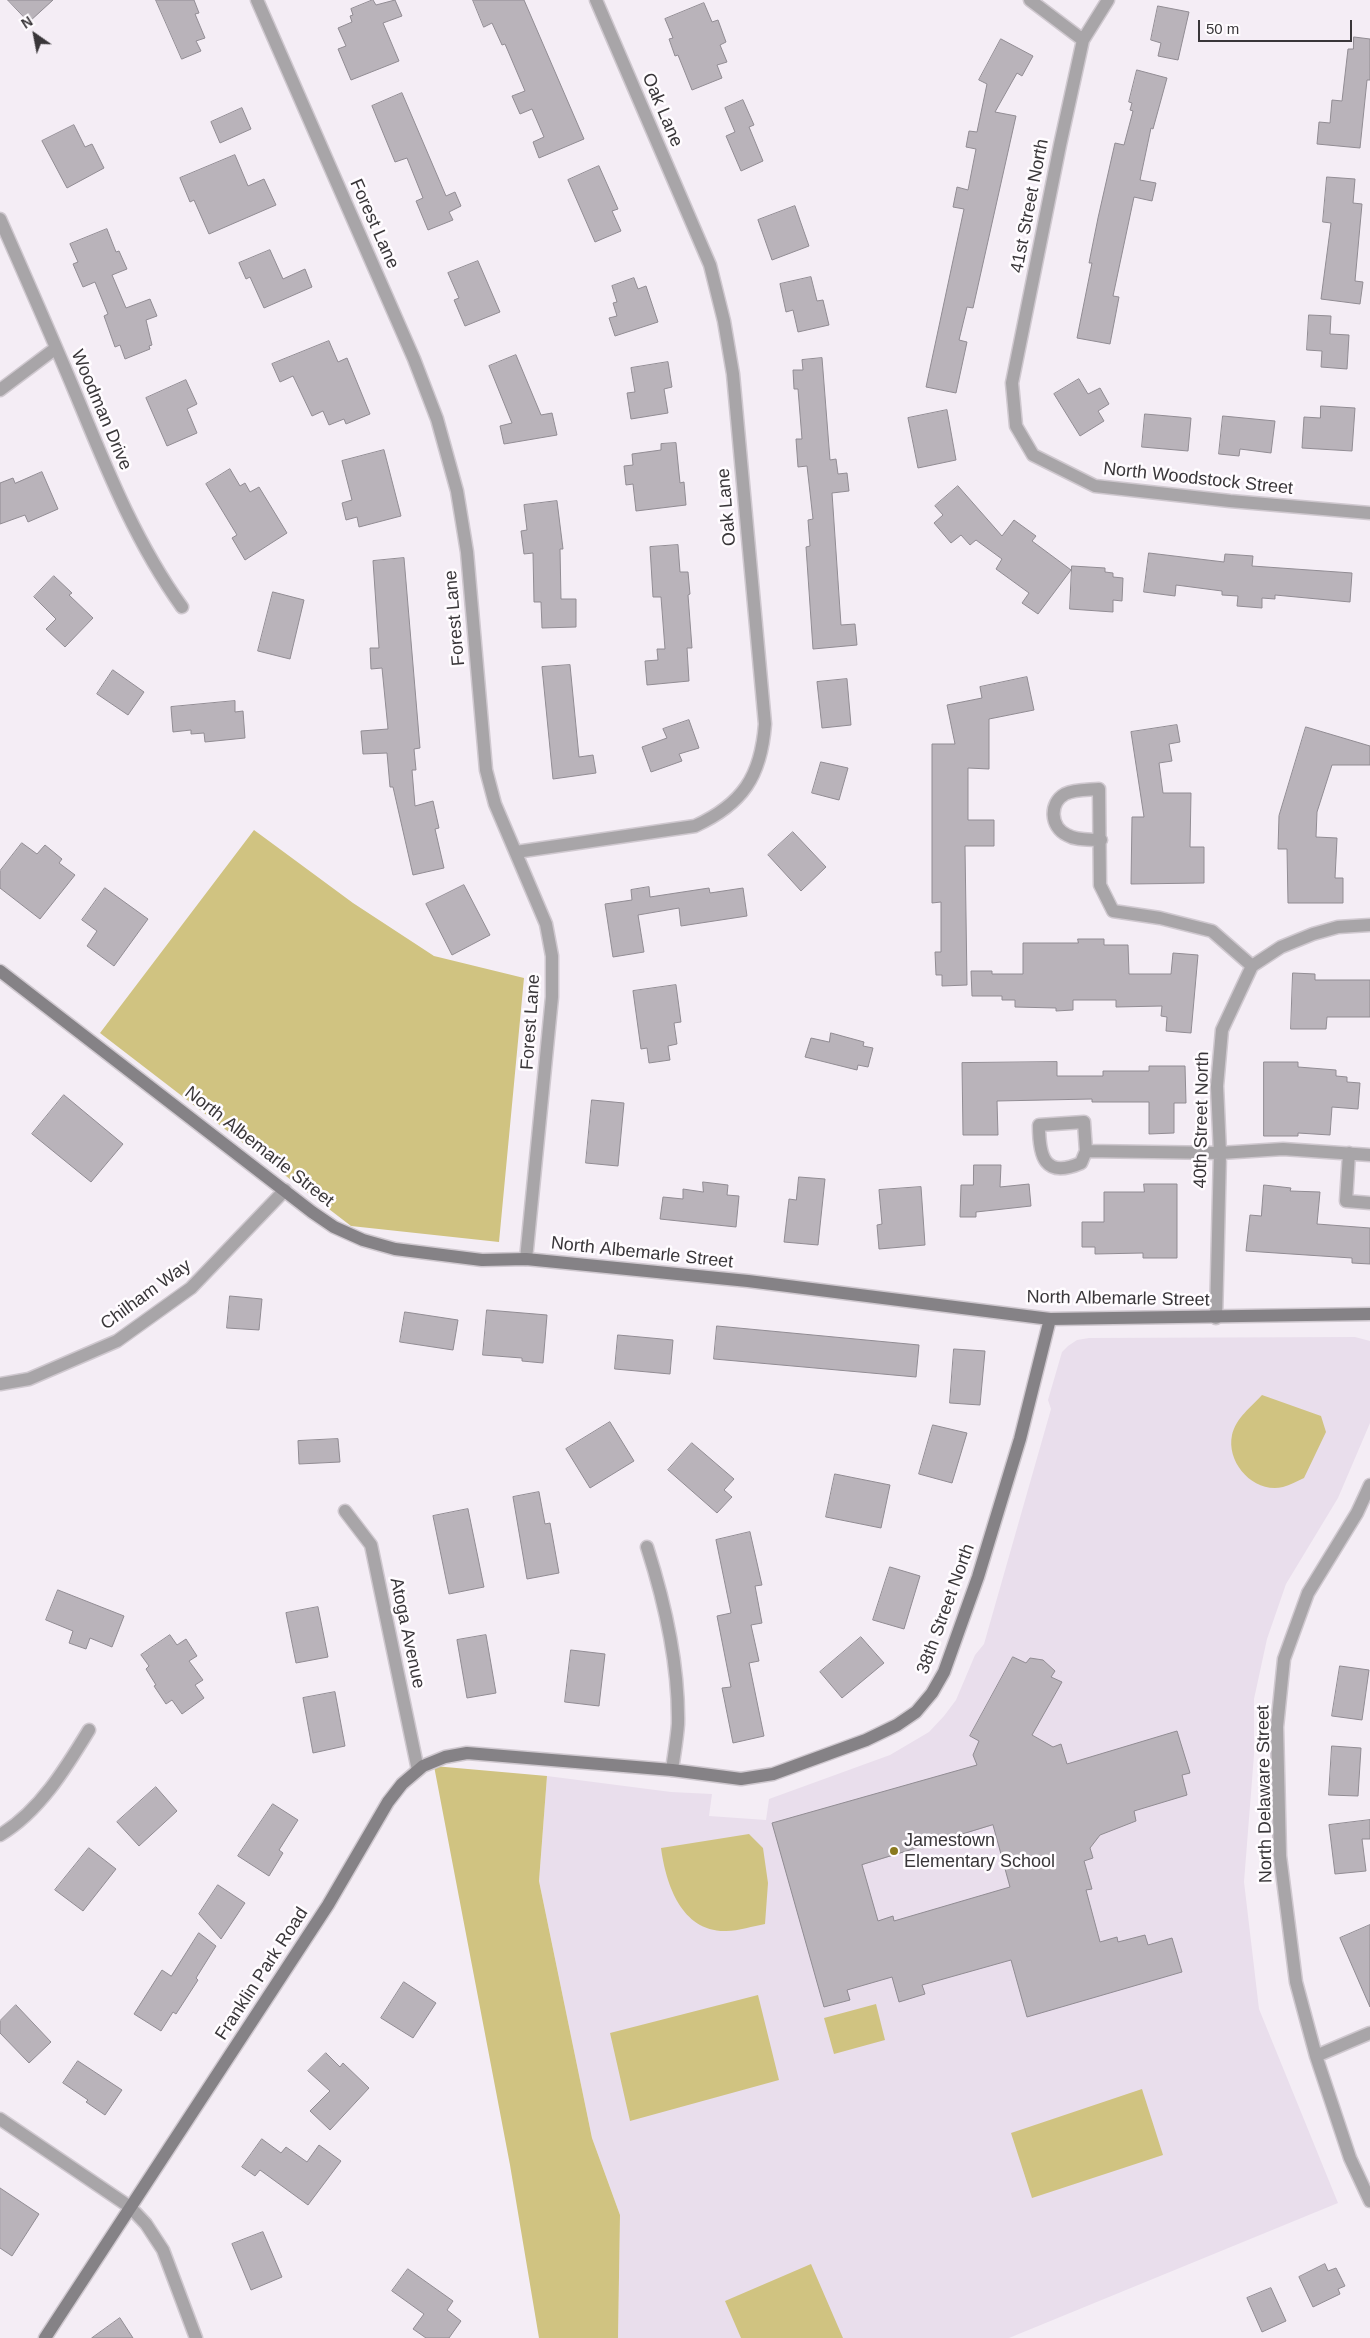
<!DOCTYPE html>
<style>
body{margin:0}
#map{position:relative;width:1370px;height:2338px;overflow:hidden;background:#f4edf5;font-family:Helvetica,sans-serif}
canvas{display:block}
.north{position:absolute;left:10px;top:10px;width:50px;height:50px;-webkit-text-stroke:4px #fffcff;paint-order:stroke;rotate:327deg;font-size:14px;font-weight:700;line-height:20px;text-align:center;color:#393639}
.north::after{content:'';display:block;margin:auto;width:18px;height:22px;background:#393639;clip-path:polygon(50% 0,100% 100%,50% 72%,0 100%)}
.scale{position:absolute;left:1198px;top:20px;width:154px;height:22px;box-sizing:border-box;border:2px solid #393639;border-top:0;padding-left:6px;font-size:15px;line-height:18px;white-space:nowrap;color:#393639;-webkit-text-stroke:4px #fffcff;paint-order:stroke}
</style>
<div id="map">
<canvas width="1370" height="2338"></canvas>
<div class="north">N</div>
<div class="scale">50 m</div>
</div>
<script>
const ctx = document.querySelector('canvas').getContext('2d');
ctx.lineJoin = 'round';
function fillPath(path, color) { ctx.fillStyle = color; ctx.fill(path, 'evenodd'); }
function trace(path, color, width, dash) { ctx.strokeStyle = color; ctx.lineWidth = width; ctx.lineCap = dash ? 'butt' : 'round'; ctx.setLineDash(dash || []); ctx.stroke(path); }
function label(font, color, halo, rows, align = 'center') {
  ctx.font = font + ' Helvetica,sans-serif'; ctx.lineWidth = 5; ctx.setLineDash([]); ctx.textBaseline = 'middle'; ctx.strokeStyle = halo; ctx.fillStyle = color; for (const [text, x, y, turn = 0] of rows) {
    ctx.save(); ctx.translate(x, y); ctx.rotate((+turn || 0) * Math.PI / 180); ctx.textAlign = isNaN(turn) ? turn : align; if (halo) ctx.strokeText(text, 0, 0); ctx.fillText(text, 0, 0); ctx.restore();
  }
}
const built = new Path2D(`
 M1355 1337 1370 1341V1423L1338 1498 1286 1584 1267 1639 1254 1699V1755L1244 1882 1259 2009 1338 2203 1009 2338H618L620 2215 592 2138 539 1881 547 1776 671 1792 712 1794 709 1816 766 1820 769 1799 890 1755 929 1732 944 1716 956 1700 975 1655 984 1644 1051 1409 1048 1400 1062 1352 1068 1346 1077 1340 1089 1338Z`);
const green = new Path2D(`
 M254 830 353 903 434 956 524 978 499 1242 351 1226 100 1033Z
 M1262 1395 1321 1416 1326 1432 1304 1478C1297 1481 1290 1485 1283 1487 1254 1494 1226 1463 1232 1435 1236 1418 1251 1407 1262 1395Z
 M434 1766 547 1776 539 1881 592 2138 620 2215 618 2338H539L510 2165Z
 M749 1834 763 1848 768 1883 765 1924C753 1926 739 1931 726 1931 682 1932 666 1885 661 1848Z
 M758 1995 779 2080 630 2121 610 2033Z
 M876 2004 885 2040 834 2054 824 2018Z
 M1142 2089 1163 2155 1032 2198 1011 2133Z
 M811 2264 843 2338H741L725 2301Z`);
const building = new Path2D(`
 M8 0H53L29 22Z
 M156 0H194L199 13 195 14 205 38 196 41 201 51 182 59Z
 M373 0 376 5 395 0 402 16 383 23 399 61 351 80 338 49 346 46 338 28 352 22 350 16 353 15 351 9Z
 M473 0H524L584 139 539 158 533 142 544 137 532 109 520 114 512 96 525 91 505 44 502 45 492 23 484 27Z
 M704 3 712 22 718 20 726 42 720 45 727 62 717 65 722 78 692 90 678 55 675 56 669 39 673 38 665 19Z
 M1158 6 1189 12 1178 60 1158 56 1161 43 1151 40Z
 M1354 37 1370 39V80H1367L1360 148 1317 144 1319 122 1330 123 1332 100 1342 101 1348 49H1353Z
 M1001 39 1033 56 1022 76 1017 73 995 112 1016 116 973 308 967 307 959 340 967 342 956 393 926 387 964 209 953 207 957 187 968 190 976 149 966 147 969 131 977 132 987 84 979 80Z
 M1137 70 1167 78 1153 129 1151 128 1140 180 1156 183 1152 201 1134 197 1113 296 1119 297 1110 344 1077 338 1092 263H1089L1098 218 1115 143 1124 145 1133 111 1130 110 1132 103 1129 102Z
 M402 93 446 196 455 192 461 206 449 212 453 220 428 230 416 201 423 198 407 158 395 162 372 106Z
 M743 100 754 125 749 127 763 161 741 171 726 136 735 132 725 108Z
 M242 108 251 129 220 143 211 122Z
 M74 125 85 147 92 144 104 168 67 188 42 141Z
 M235 155 248 186 264 179 276 205 209 234 194 200 190 202 180 178Z
 M599 166 618 209 612 211 621 231 595 242 568 180Z
 M1327 177 1355 179 1353 203 1362 204 1355 281 1363 282 1360 304 1321 299 1331 223 1323 222Z
 M795 206 809 246 772 260 758 220Z
 M107 229 116 252 119 251 127 269 112 275 126 308 150 299 157 316 146 320 152 345 149 346 150 349 125 359 120 345 115 347 104 316 108 314 95 282 83 287 73 264 78 262 70 244Z
 M270 250 283 279 305 269 312 287 264 308 250 277 246 279 239 263Z
 M478 261 500 312 465 326 454 300 459 298 448 273Z
 M811 277 817 301 823 300 829 325 798 332 793 310 786 312 780 284Z
 M634 278 638 289 646 286 658 322 615 336 609 318 617 316 613 303 617 302 612 286Z
 M1309 315 1331 316 1330 334 1349 335 1347 369 1321 367 1322 351 1307 350Z
 M329 341 338 362 347 358 370 414 346 424 344 419 329 425 323 411 312 416 293 376 280 382 272 364Z
 M516 355 541 415 552 413 557 435 504 444 500 426 512 423 489 366Z
 M822 358 830 460 836 459 838 474 847 473 849 491 832 493 841 625 855 624 857 645 813 649 806 547 810 546 808 520 813 519 807 466 798 467 796 439H802L798 389H794L793 370H803L802 360Z
 M668 362 672 387 664 389 668 413 631 419 627 393 635 392 631 368Z
 M1079 379 1088 394 1100 388 1109 404 1098 411 1104 421 1080 436 1054 394Z
 M186 380 197 404 187 409 197 433 167 446 146 398Z
 M1321 406 1355 408 1352 451 1302 448 1304 417 1320 418Z
 M947 410 956 460 918 468 908 418Z
 M1145 414 1191 418 1188 451 1142 447Z
 M1223 416 1275 421 1271 453 1240 449 1239 456 1219 454Z
 M676 443 680 483 684 482 686 505 636 511 633 484 626 485 624 466 633 465 632 454 661 450V444Z
 M384 450 401 516 359 527 357 517 346 520 342 503 352 500 342 461Z
 M230 469 240 486 245 483 250 492 259 487 287 533 245 560 232 538 237 535 206 484Z
 M42 472 58 509 28 522 25 515 0 524V483L13 478 15 483Z
 M958 486 1002 536 1014 520 1036 536 1032 541 1071 570 1038 614 1022 603 1029 593 996 569 1002 559 976 540 970 545 961 535 951 543 934 523 943 515 935 506Z
 M557 501 563 549H560L561 599H576V627L542 628 541 602H534L533 553 524 554 521 531 527 530 524 505Z
 M678 545 680 572H688L690 594 688 595 692 648H687L689 681 647 685 645 661 658 660 657 649H665L661 597H653L650 547Z
 M1149 553 1224 562 1225 554 1253 556 1252 566 1352 573 1350 602 1275 595V599L1262 598V608L1237 606 1238 596 1222 595V591L1176 585 1175 596 1144 592Z
 M404 558 420 748 414 749 416 770H412L415 806 433 801 439 828 435 829 444 868 413 875 393 787H390L387 753 363 754 361 731 388 729 382 668 371 669 370 648H379L373 561Z
 M1072 566 1105 568V572L1113 573V577L1123 578 1122 601 1113 600V612L1070 609Z
 M54 576 72 593 69 595 93 618 65 647 46 629 56 619 34 597Z
 M273 592 304 600 290 659 258 651Z
 M570 665 579 757 593 755 596 773 553 779 542 667Z
 M113 670 144 692 128 715 97 694Z
 M1027 677 1034 710 989 719V769L968 768V820H994V846H965L967 985 942 986V975H936L935 952H941V902L932 903V744H955L947 705 982 698 980 687Z
 M847 679 851 725 822 728 817 682Z
 M235 701V712L243 711 245 738 205 742 204 733 191 734V730L173 732 171 707Z
 M689 720 699 748 679 754 682 761 651 772 642 747 667 738 663 729Z
 M1177 725 1180 742 1169 744 1172 761 1159 763 1163 793H1191L1190 847H1204V883L1131 884 1132 817H1144L1131 732Z
 M1306 727 1370 746V765H1332L1317 812 1316 837 1337 838 1335 878H1343V903H1288L1287 849H1278L1279 816Z
 M821 762 848 768 839 800 812 793Z
 M793 832 826 867 801 891 768 855Z
 M22 843 37 854 45 845 62 859 59 863 75 875 40 919 0 888V871Z
 M464 885 490 935 452 955 426 904Z
 M649 887 650 897 709 888 710 893 743 888 747 916 681 926 679 908 638 915 644 952 613 957 605 904 632 900 631 890Z
 M105 888 148 919 114 966 87 946 97 931 82 920Z
 M1078 939H1104V945H1128L1129 974H1171L1173 953 1198 955 1191 1033 1166 1031 1167 1017 1161 1016 1162 1006 1116 1007V1000H1073V1010L1056 1011V1008L1015 1007V1000H1002V996H972L971 971H992V974H1023V943H1078Z
 M1293 973 1315 974V980H1370V1017H1327L1326 1029H1291Z
 M676 985 681 1022 674 1023 677 1044 668 1046 670 1060 649 1063 647 1048 641 1049 633 991Z
 M831 1033 864 1042 863 1046 873 1048 868 1067 858 1065 857 1070 805 1057 811 1038 829 1042Z
 M1057 1062V1076H1103V1071H1149V1066H1185L1186 1103H1174V1133L1149 1134V1102H1092V1099L997 1101 998 1135H963L962 1063Z
 M1264 1062H1298V1067L1336 1070V1076L1347 1077V1082L1360 1083 1358 1109 1332 1107 1330 1135 1298 1133V1136H1264Z
 M64 1095 123 1144 91 1182 32 1134Z
 M592 1100 624 1103 618 1166 586 1163Z
 M974 1165H1001L1000 1187 1029 1184 1031 1206 976 1212V1217H960L961 1185H973Z
 M799 1177 825 1179 818 1245 784 1242 789 1199 796 1200Z
 M703 1182 728 1185 727 1195 739 1196 736 1227 660 1219 663 1197 683 1199V1189L703 1192Z
 M1144 1184H1177V1258H1143V1253L1095 1254V1247H1082V1222H1104V1192H1144Z
 M1264 1185 1291 1188 1290 1191 1320 1192 1317 1224 1370 1228V1264L1352 1263V1258L1246 1251 1250 1215 1261 1216Z
 M921 1187 925 1245 879 1249 877 1225 882 1224 879 1190Z
 M230 1296 262 1299 259 1330 227 1328Z
 M487 1310 547 1315 543 1363 522 1361V1358L483 1355Z
 M405 1312 458 1320 453 1350 400 1342Z
 M717 1326 919 1345 916 1377 714 1359Z
 M618 1335 673 1340 670 1374 615 1369Z
 M954 1349 985 1351 980 1405 950 1403Z
 M610 1422 634 1461 590 1488 566 1449Z
 M933 1425 967 1433 952 1483 919 1474Z
 M338 1439 340 1462 299 1464 298 1441Z
 M692 1443 734 1479 724 1490 732 1497 717 1513 668 1470Z
 M835 1474 890 1485 881 1528 826 1517Z
 M539 1492 545 1524 550 1523 559 1573 527 1579 513 1497Z
 M468 1509 484 1587 449 1594 433 1516Z
 M750 1532 762 1585 755 1586 762 1623 751 1625 759 1661 749 1663 764 1736 733 1743 722 1688 731 1687 717 1616 731 1613 716 1540Z
 M890 1567 920 1576 904 1629 873 1620Z
 M58 1590 124 1616 112 1647 90 1638 86 1649 69 1643 73 1631 46 1620Z
 M318 1607 328 1657 296 1663 286 1613Z
 M170 1635 177 1645 186 1639 197 1656 189 1661 203 1680 195 1685 204 1698 182 1714 172 1700 166 1704 154 1686 156 1685 146 1669 149 1666 141 1655Z
 M486 1635 496 1693 467 1698 457 1640Z
 M861 1637 884 1663 842 1698 820 1672Z
 M571 1650 605 1654 599 1706 565 1702Z
 M1013 1657 1026 1663 1030 1658 1043 1660 1055 1671 1051 1677 1062 1682 1032 1735 1053 1747 1061 1744 1067 1764 1177 1731 1190 1773 1182 1775 1187 1795 1134 1811 1136 1821 1100 1835 1090 1848 1093 1858 1084 1861 1092 1889 1086 1890 1100 1942 1117 1937 1118 1942 1145 1935 1148 1945 1172 1938 1182 1972 1027 2017 1011 1960 922 1985 925 1994 899 2002 892 1977 847 1990 850 2000 824 2007 772 1823 977 1765 973 1755 979 1741 970 1736ZM993 1825 1010 1887 894 1921 893 1916 878 1921 862 1865Z
 M1340 1666 1369 1670 1362 1720 1332 1716Z
 M335 1692 345 1746 313 1753 303 1698Z
 M1332 1746 1361 1748 1358 1796 1329 1795Z
 M156 1787 177 1811 139 1846 117 1822Z
 M273 1804 298 1820 279 1850 283 1853 269 1876 238 1856Z
 M1370 1820V1839H1362L1366 1871 1335 1874 1329 1825Z
 M89 1848 116 1869 83 1911 55 1890Z
 M218 1885 245 1903 221 1939 199 1914Z
 M1370 1925V2007L1340 1938Z
 M199 1933 216 1946 196 1978 198 1980 176 2014 173 2012 161 2031 134 2014 162 1970 171 1976Z
 M404 1982 436 2003 413 2038 381 2018Z
 M16 2005 51 2042 29 2063 0 2033V2021Z
 M326 2053 340 2067 343 2063 369 2088 330 2130 310 2111 330 2091 308 2071Z
 M78 2061 122 2090 105 2115 86 2102 88 2100 63 2083Z
 M262 2139 281 2153 286 2147 307 2162 319 2145 341 2161 308 2205 260 2170 255 2176 242 2167Z
 M0 2188 39 2214 12 2256 0 2248Z
 M263 2232 282 2277 251 2290 232 2244Z
 M1325 2264 1328 2271 1336 2268 1345 2286 1338 2289 1340 2294 1313 2307 1299 2277Z
 M408 2269 453 2301 447 2310 461 2321 449 2338H426L413 2329 424 2314 392 2291Z
 M1271 2288 1286 2321 1262 2332 1247 2298Z
 M120 2318 133 2338H92Z`);
const street = new Path2D(`
 M257 0 414 359 437 419 457 491 467 552 486 770 495 804 546 924 552 956V997L526 1259
 M1030 0 1083 40
 M1108 0 1083 40 1060 145 1012 383 1016 426 1033 455 1095 486 1230 501 1370 513
 M0 219C26 278 52 337 77 397 107 470 136 543 182 607
 M0 390 56 348
 M1101 840C1089 839 1077 841 1067 835 1050 827 1049 803 1065 794 1075 789 1088 790 1099 789L1100 885 1113 911 1160 918 1212 931 1252 966
 M516 852 695 826C743 804 761 776 765 724L733 374 724 321 710 265 596 0
 M1084 1122 1086 1151 1081 1163C1044 1179 1039 1156 1039 1125Z
 M1086 1151 1220 1153 1283 1149 1370 1155
 M1349 1153 1346 1201 1370 1203
 M1216 1318 1220 1153 1217 1086 1222 1030 1252 966 1281 947 1313 934 1338 927 1370 925
 M0 1384 29 1379 117 1341 191 1288 285 1190
 M1370 1485 1357 1513 1308 1593 1284 1659 1277 1727 1280 1856 1296 1982 1316 2056 1350 2158 1370 2201
 M345 1511 371 1545 418 1770
 M647 1547C665 1603 679 1665 678 1724 677 1739 674 1755 672 1770
 M0 1835C39 1812 66 1768 89 1730
 M1316 2056 1370 2033
 M0 2119 130 2207 146 2224 163 2250 196 2338`);
const secondary = new Path2D(`
 M0 971 312 1212 334 1227 363 1240 395 1249 482 1260 526 1259 748 1281 1050 1319 1370 1314
 M45 2338 328 1905 388 1802 402 1784 423 1766 445 1757 467 1753 672 1770 741 1779 773 1774 866 1740 897 1725 916 1712 932 1693 944 1672 978 1577 1020 1439 1050 1319`);
const markers = [
 [894,1851,5,"#8a791e"]
];
const streetNames = [
 ["Oak Lane",662,110,67],
 ["41st Street North",1030,206,-79],
 ["Forest Lane",374,224,66],
 ["Woodman Drive",101,410,67],
 ["North Woodstock Street",1198,479,6],
 ["Oak Lane",727,507,-95],
 ["Forest Lane",455,618,-95],
 ["Forest Lane",531,1022,-86],
 ["40th Street North",1202,1120,-89],
 ["North Albemarle Street",259,1147,38],
 ["North Albemarle Street",642,1253,6],
 ["Chilham Way",146,1295,-36],
 ["North Albemarle Street",1118,1299,1],
 ["38th Street North",946,1609,-70],
 ["Atoga Avenue",407,1633,78],
 ["North Delaware Street",1265,1794,-91],
 ["Franklin Park Road",262,1974,-57]
];
const poiNames = [
 ["Jamestown",904,1841],
 ["Elementary School",904,1862]
];
fillPath(built, '#e9deec');
fillPath(green, '#d0c381');
fillPath(building, '#b9b3ba');
trace(building, '#918c93', 1);
trace(street, '#cfc8cf', 15);
trace(secondary, '#cfc8cf', 15);
trace(street, '#a8a5a8', 12);
trace(secondary, '#858286', 12);
for (const [x, y, r, color] of markers) { const dot = new Path2D(); dot.arc(x, y, r, 0, 2 * Math.PI); ctx.fillStyle = color; ctx.fill(dot); trace(dot, '#fffcff', 2); }
label('18px', '#393639', '#fffcff', streetNames);
label('18px', '#393639', '#fffcff', poiNames, 'left');
</script>
